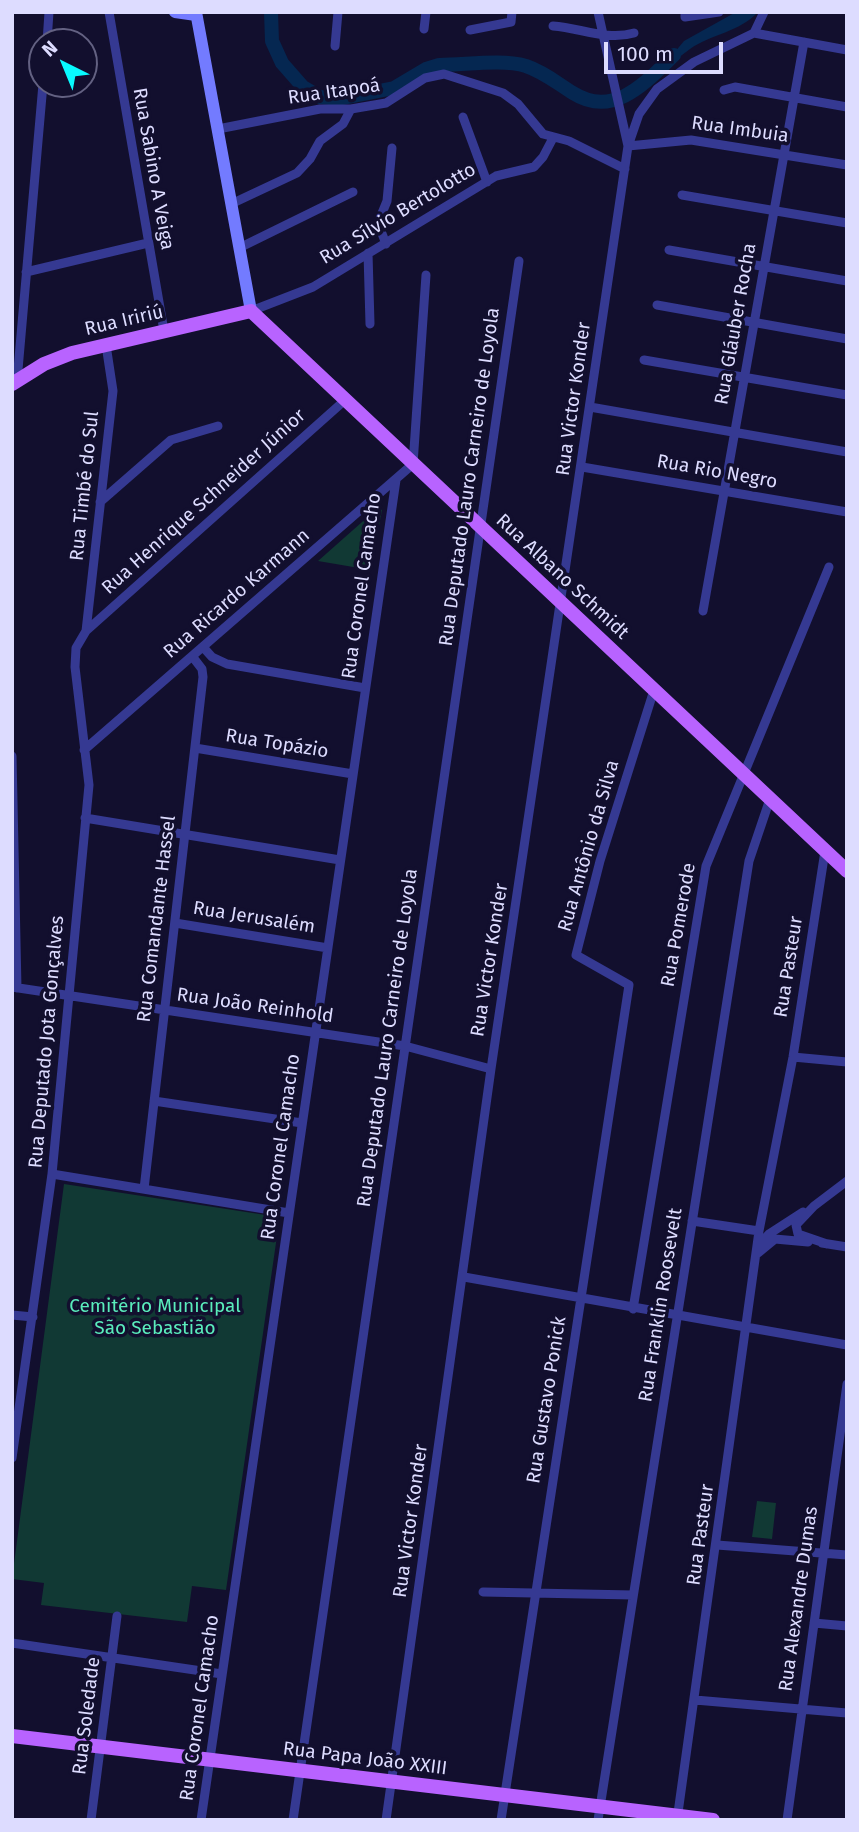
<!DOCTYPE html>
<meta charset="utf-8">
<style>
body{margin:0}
#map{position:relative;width:859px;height:1832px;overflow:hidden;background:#120f2e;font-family:"Fira Sans",sans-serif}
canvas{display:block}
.frame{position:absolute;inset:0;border:14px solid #dddcff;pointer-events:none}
.north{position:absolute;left:28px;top:28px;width:70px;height:70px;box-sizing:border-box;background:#120f2e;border:2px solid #636182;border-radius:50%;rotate:317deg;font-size:19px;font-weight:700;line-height:28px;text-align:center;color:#dddcff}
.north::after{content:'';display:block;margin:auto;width:24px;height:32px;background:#08fbff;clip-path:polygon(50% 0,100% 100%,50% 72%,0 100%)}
.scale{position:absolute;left:604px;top:42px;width:119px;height:32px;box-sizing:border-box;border:4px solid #dddcff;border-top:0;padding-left:9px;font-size:21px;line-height:24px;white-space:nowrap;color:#dddcff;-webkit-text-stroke:5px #120f2e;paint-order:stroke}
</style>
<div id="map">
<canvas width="859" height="1832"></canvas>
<div class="frame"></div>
<div class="north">N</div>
<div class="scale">100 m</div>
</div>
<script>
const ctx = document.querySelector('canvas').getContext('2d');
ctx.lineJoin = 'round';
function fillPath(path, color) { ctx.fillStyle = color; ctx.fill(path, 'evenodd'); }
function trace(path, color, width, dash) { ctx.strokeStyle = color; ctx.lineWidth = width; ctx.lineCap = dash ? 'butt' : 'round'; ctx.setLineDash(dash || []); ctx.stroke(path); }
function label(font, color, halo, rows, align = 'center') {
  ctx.font = font + ' "Fira Sans",sans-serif'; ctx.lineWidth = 7; ctx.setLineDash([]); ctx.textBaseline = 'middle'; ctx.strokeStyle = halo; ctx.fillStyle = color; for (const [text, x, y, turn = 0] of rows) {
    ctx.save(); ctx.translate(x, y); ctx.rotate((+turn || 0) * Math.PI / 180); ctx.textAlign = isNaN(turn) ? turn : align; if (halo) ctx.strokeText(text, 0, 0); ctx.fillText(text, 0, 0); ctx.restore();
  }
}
const green = new Path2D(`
 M379 507 382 510 371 570 318 561Z
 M64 1184 272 1216 279 1222 226 1590 192 1586 187 1622 41 1605 44 1583 12 1579Z
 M757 1501 776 1503 772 1539 752 1537Z`);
const water = new Path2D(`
 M736 12H758C740 32 711 34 690 49 667 65 651 87 627 102L624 98 654 77 684 41Z`);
const river = new Path2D(`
 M271 12 272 41 282 63 303 87 320 97 338 99 394 88 426 69 439 65C466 65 501 59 526 66 544 72 557 83 573 93 614 119 646 82 674 55`);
const street = new Path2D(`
 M109 12 164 331
 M685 12V17L719 12
 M764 12 754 33 694 62 657 89 639 114 628 146 691 140 847 165
 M553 26C581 28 607 41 634 33
 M424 29 426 12
 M470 30 511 22 512 12
 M754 33 847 50
 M47 42 49 12
 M335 46 338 12
 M724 90 735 87 847 107
 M463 117 487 182
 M218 129 320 109H351L386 103 425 78 444 74 503 93 518 104 543 134 569 141 625 169
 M682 195 847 223
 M231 204 297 173 310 159 320 141 343 124 351 109
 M386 244 378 223 387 201 392 148
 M239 248 353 192
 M669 250 847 281
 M368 253 370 324
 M26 272 148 243
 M657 305 847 339
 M251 311 313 287 496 176 534 167 543 157 553 138
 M644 360 847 395
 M17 381 43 84
 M590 407 847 452
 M582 467 847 512
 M100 502 171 440 218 426
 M703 611 804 42
 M86 631 113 391 106 345
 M203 647 212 657 227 664 365 688
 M195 748 353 774
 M84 750 413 464 426 275
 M12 756 17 988
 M85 818 340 860
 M175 923 328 948
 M12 987 405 1046 491 1069
 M793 1057 847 1062
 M154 1101 302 1123
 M52 1174 289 1213
 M144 1189 203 677 202 669 192 656
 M692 1221 759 1231
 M761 1243 769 1234 803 1212
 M822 1243 847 1247
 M827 1244 798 1234 796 1225 814 1206 847 1181
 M758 1253 775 1239 808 1242
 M464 1277 847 1345
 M633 1309 706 866 829 567
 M12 1315 33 1317
 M12 1458 52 1174 89 785 75 667 76 648 86 631 344 401
 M717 1545 847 1555
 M483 1592 633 1595
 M814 1623 847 1626
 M12 1643 222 1674
 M695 1700 847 1713
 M91 1820 117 1616
 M201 1820 396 480
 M293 1820 519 261
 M386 1820 491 1069 628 146 598 12
 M501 1820 629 985 576 955 600 861 654 690
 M598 1820 749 861 770 799
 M677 1820 759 1231 793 1057 825 851
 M787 1820 847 1384`);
const secondary = new Path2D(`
 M175 12 196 15
 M196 12 251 311`);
const primary = new Path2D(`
 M12 384 44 364 72 353 251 311 847 871
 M12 1736 713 1820`);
const streetNames = [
 ["Rua Itapoá",334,92,-8],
 ["Rua Imbuia",740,130,8],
 ["Rua Sabino A Veiga",153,169,80],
 ["Rua Sílvio Bertolotto",398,214,-31],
 ["Rua Iririú",124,321,-13],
 ["Rua Gláuber Rocha",736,324,-80],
 ["Rua Victor Konder",574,399,-82],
 ["Rua Rio Negro",717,472,10],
 ["Rua Deputado Lauro Carneiro de Loyola",470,477,-82],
 ["Rua Timbé do Sul",85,486,-84],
 ["Rua Henrique Schneider Júnior",204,502,-42],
 ["Rua Albano Schmidt",562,577,43],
 ["Rua Coronel Camacho",362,586,-82],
 ["Rua Ricardo Karmann",237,594,-41],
 ["Rua Topázio",277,744,9],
 ["Rua Antônio da Silva",589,846,-74],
 ["Rua Jerusalém",254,918,9],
 ["Rua Comandante Hassel",157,919,-83],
 ["Rua Pomerode",679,925,-80],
 ["Rua Victor Konder",490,960,-81],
 ["Rua Pasteur",789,967,-81],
 ["Rua João Reinhold",255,1006,8],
 ["Rua Deputado Lauro Carneiro de Loyola",388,1038,-82],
 ["Rua Deputado Jota Gonçalves",47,1042,-85],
 ["Rua Coronel Camacho",281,1147,-82],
 ["Rua Franklin Roosevelt",661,1305,-81],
 ["Rua Gustavo Ponick",547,1400,-81],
 ["Rua Victor Konder",411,1521,-82],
 ["Rua Pasteur",701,1535,-82],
 ["Rua Alexandre Dumas",799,1599,-82],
 ["Rua Coronel Camacho",200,1708,-82],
 ["Rua Soledade",87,1716,-83],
 ["Rua Papa João XXIII",365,1759,7]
];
const parkNames = [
 ["Cemitério Municipal",155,1307],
 ["São Sebastião",155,1329]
];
fillPath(green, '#113934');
fillPath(water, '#052751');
trace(river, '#052751', 14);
trace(street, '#353992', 9);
trace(secondary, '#737bff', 12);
trace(primary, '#b863ff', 14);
label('19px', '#dddcff', '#120f2e', streetNames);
label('19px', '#5aedbc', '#120f2e', parkNames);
</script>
